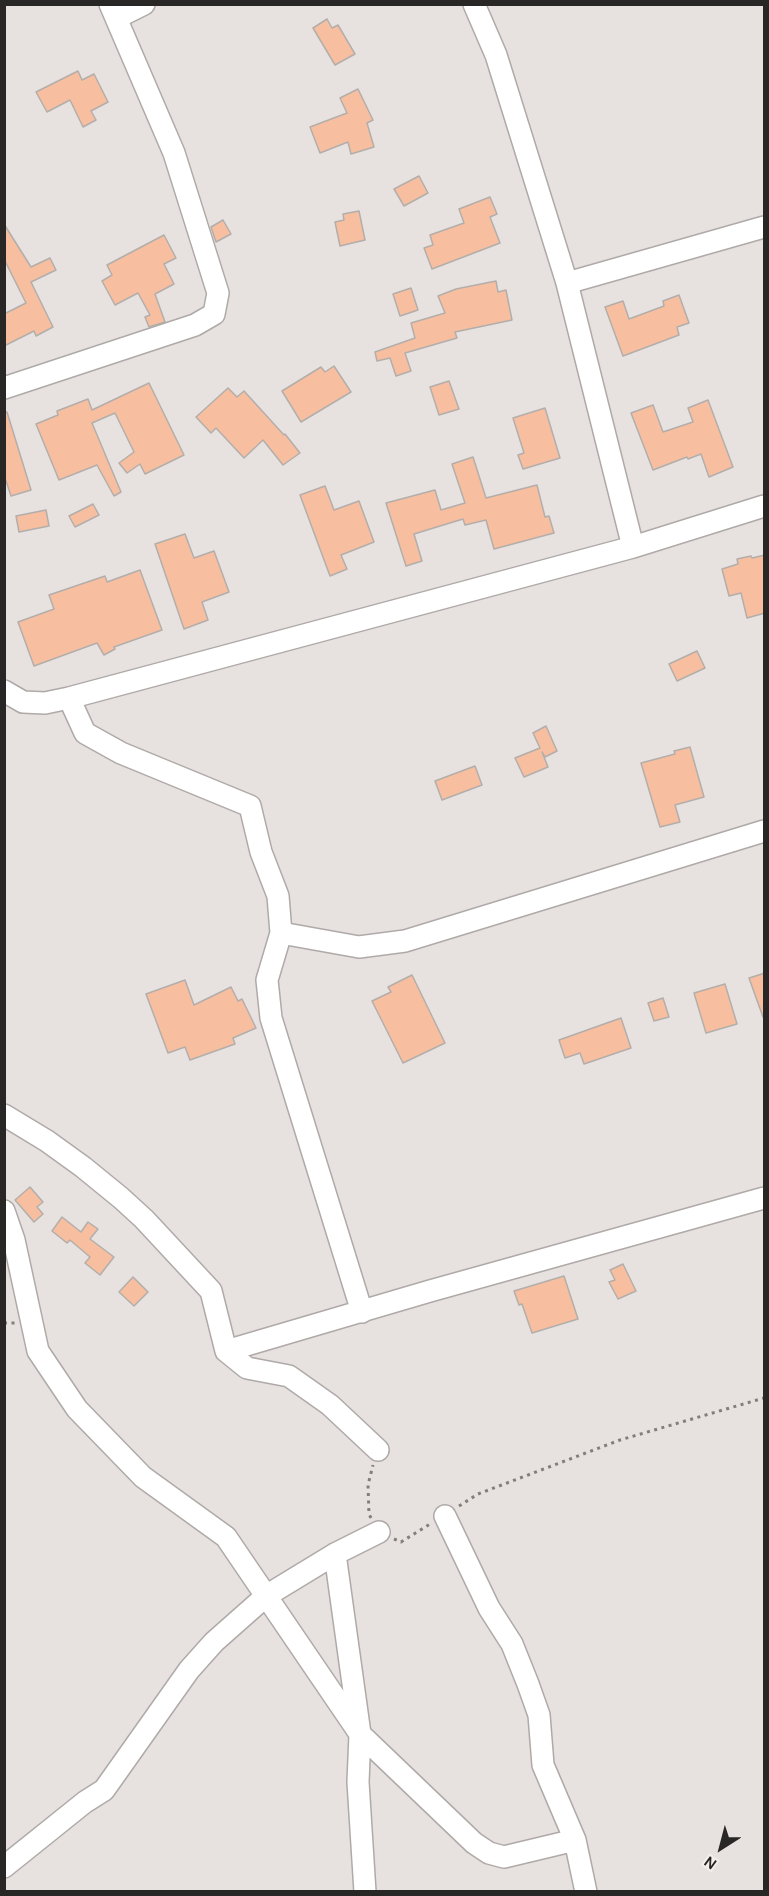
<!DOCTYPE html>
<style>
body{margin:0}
#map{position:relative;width:769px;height:1896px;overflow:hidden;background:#e7e2df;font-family:Karla,sans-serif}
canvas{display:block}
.frame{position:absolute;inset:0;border:6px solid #292726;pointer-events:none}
.north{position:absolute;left:691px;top:1818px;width:60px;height:60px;-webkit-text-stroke:4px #f4efec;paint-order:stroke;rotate:216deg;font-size:16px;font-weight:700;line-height:24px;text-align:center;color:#292726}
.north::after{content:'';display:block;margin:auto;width:21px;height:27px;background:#292726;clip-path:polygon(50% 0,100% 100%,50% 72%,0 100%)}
</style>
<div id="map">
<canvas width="769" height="1896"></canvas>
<div class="frame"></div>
<div class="north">N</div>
</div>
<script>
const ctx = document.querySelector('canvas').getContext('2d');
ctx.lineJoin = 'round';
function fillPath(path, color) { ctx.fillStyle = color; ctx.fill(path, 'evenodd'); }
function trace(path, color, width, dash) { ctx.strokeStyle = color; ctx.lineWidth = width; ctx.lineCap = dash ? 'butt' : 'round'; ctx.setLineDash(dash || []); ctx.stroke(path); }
const building = new Path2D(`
 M327 19 332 28 338 25 355 54 335 65 313 28Z
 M78 71 82 80 94 74 108 102 91 111 96 120 83 127 70 100 47 112 36 92Z
 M358 89 373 120 367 123 374 147 351 154 348 142 320 153 310 127 347 113 340 98Z
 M419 176 428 193 404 206 394 189Z
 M490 197 497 214 490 217 500 243 432 269 424 248 433 245 430 235 464 223 459 209Z
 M359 211 365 240 340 246 335 222 344 220 343 214Z
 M223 220 231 234 216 242 211 227Z
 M4 224 31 267 50 258 56 270 31 282 53 327 36 336 34 331 4 346V314L26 303 4 259Z
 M164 235 176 258 164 264 174 284 155 294 165 322 149 327 145 317 150 315 138 293 115 305 102 281 112 275 107 265Z
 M496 281 498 292 506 290 512 320 455 332 457 338 405 353 411 371 396 376 390 358 377 361 375 352 415 338 411 323 445 313 438 296 456 289Z
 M411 288 418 310 400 316 393 294Z
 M679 295 689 323 677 327 679 335 623 356 605 307 623 301 629 319 664 306 663 301Z
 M334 366 351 392 301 422 282 391 321 367 325 372Z
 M449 381 459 409 439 415 430 387Z
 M149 383 184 455 145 474 140 464 127 473 119 463 134 452 115 413 92 423 121 492 114 496 97 465 59 480 36 424 58 415 57 411 88 399 92 410Z
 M228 388 237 397 244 391 284 435 285 434 300 453 283 465 263 440 244 458 216 428 211 433 196 417Z
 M708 400 733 467 709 477 701 454 688 459 687 457 653 470 631 413 653 405 663 432 693 422 688 408Z
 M545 408 560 458 523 469 518 455 524 453 513 418Z
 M7 412 31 490 11 496 4 475V413Z
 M473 457 486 498 537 485 545 517 549 516 554 533 494 549 486 520 465 525 463 519 414 534 422 561 406 566 386 503 435 490 441 510 465 503 452 464Z
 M325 486 334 510 359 501 374 542 341 555 347 569 330 576 300 495Z
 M93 504 99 515 75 527 69 516Z
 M46 510 49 526 19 532 16 516Z
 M185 534 194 558 214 551 229 592 202 602 208 620 184 629 155 544Z
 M765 555V613L747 618 741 593 729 596 722 569 738 564 737 559 751 556 752 558Z
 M140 570 162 630 114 647 115 649 104 655 97 643 34 666 18 622 54 609 49 595 105 576 107 582Z
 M697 651 705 668 677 681 669 664Z
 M546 726 557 751 545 757 542 752 548 767 524 777 515 758 540 748 533 733Z
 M690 747 704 797 675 805 680 822 660 827 641 763 675 754 674 751Z
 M475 766 482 785 442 800 435 781Z
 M765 973V1017H763L749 978Z
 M412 975 445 1043 403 1063 372 1001 391 992 388 987Z
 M185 980 194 1005 231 987 238 1001 242 999 256 1028 233 1038 235 1044 190 1060 185 1047 168 1053 146 994Z
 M725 984 737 1024 706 1033 694 993Z
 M663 998 669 1017 654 1021 648 1003Z
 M621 1018 631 1048 584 1064 580 1053 565 1058 559 1040Z
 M30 1187 43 1202 37 1207 43 1214 34 1222 15 1200Z
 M62 1217 81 1232 88 1222 98 1229 90 1239 114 1257 100 1275 85 1263 90 1257 70 1240 67 1243 52 1231Z
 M623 1264 636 1291 618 1299 609 1282 615 1280 610 1270Z
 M564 1276 578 1319 532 1333 522 1304 519 1305 514 1291Z
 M133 1277 148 1292 134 1306 119 1292Z`);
const path = new Path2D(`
 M4 1323H15
 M459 1506 478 1494 620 1440 764 1398
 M371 1518 369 1514 368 1485 373 1465
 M394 1539 401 1542 430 1524`);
const minor = new Path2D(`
 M474 4 496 55 567 283 633 547
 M116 18 144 4
 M567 283 764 227
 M4 388 195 325 214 314 218 293 174 153 110 4
 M4 691 23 702 45 703 69 698 633 547 764 506
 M69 698 85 733 121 753 250 806 261 852 278 896 281 933 267 980 271 1018 362 1312
 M281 933 359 947 405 941 764 831
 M4 1115 47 1141 83 1167 121 1198 144 1219 211 1291 226 1351 247 1368 289 1376 330 1405 378 1450
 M4 1211 14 1240 38 1351 77 1409 143 1477 226 1537 360 1734 474 1843 489 1853 504 1857 575 1840
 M226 1351 430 1291 764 1198
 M445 1516 489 1608 512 1644 528 1684 539 1715 543 1765 575 1840 586 1892
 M335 1554 360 1734 358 1782 365 1892
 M4 1867 85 1802 104 1790 189 1670 214 1642 266 1596 335 1554 379 1532`);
fillPath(building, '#f7bf9f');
trace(building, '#b3aeab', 1.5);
trace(minor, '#afaaa8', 24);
trace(path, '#817e7c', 3, [3, 4.5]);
trace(minor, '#fff', 21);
</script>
